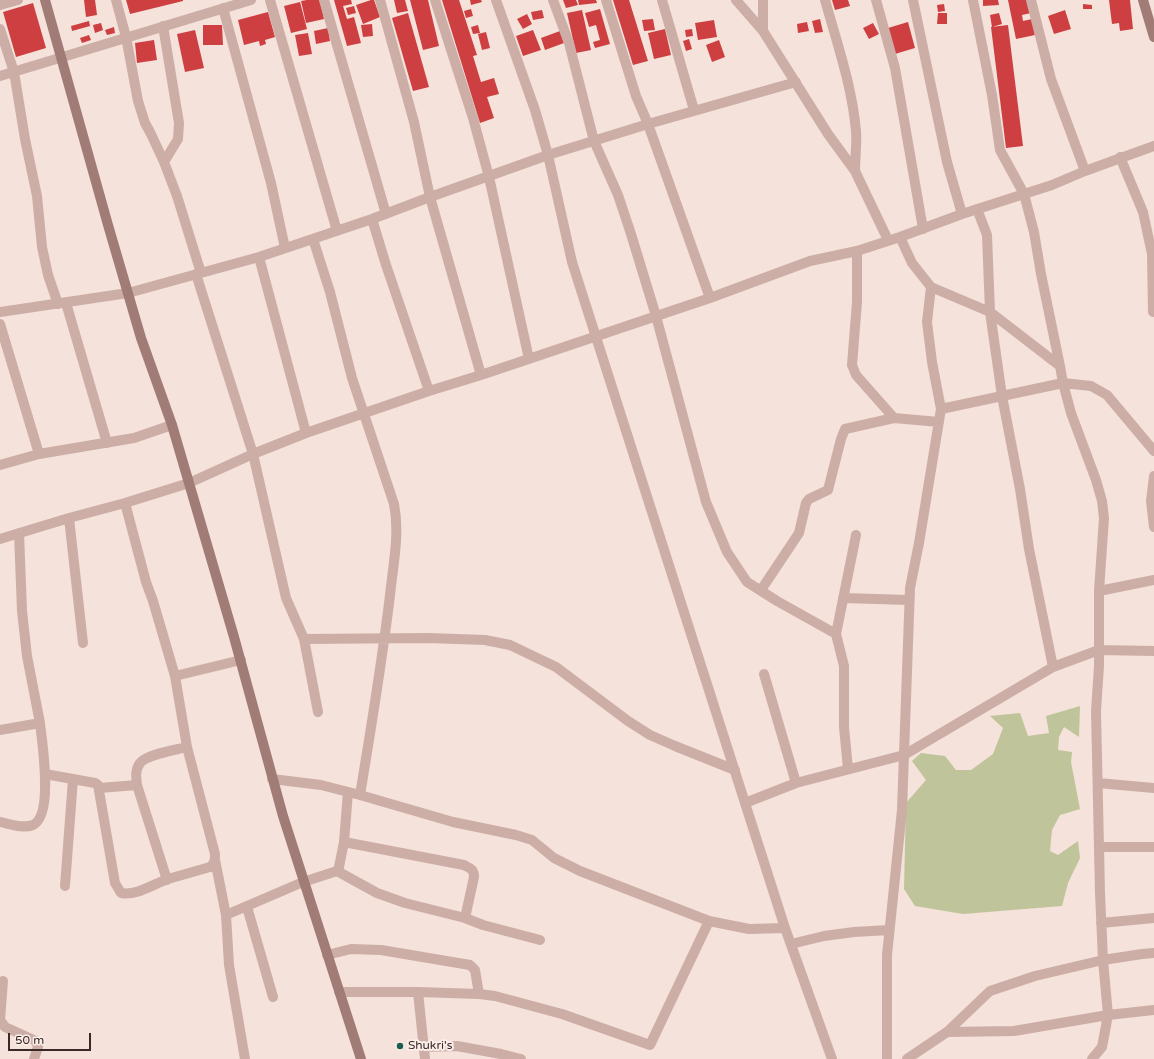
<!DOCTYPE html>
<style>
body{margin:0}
#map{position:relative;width:1154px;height:1059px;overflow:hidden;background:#f4e2db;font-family:"Varela Round",sans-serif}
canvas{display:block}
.scale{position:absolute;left:8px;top:1033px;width:83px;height:18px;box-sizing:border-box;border:2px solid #382827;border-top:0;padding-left:5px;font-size:12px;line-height:14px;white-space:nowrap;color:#382827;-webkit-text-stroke:3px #fbede8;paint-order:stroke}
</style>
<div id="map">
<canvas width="1154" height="1059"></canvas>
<div class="scale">50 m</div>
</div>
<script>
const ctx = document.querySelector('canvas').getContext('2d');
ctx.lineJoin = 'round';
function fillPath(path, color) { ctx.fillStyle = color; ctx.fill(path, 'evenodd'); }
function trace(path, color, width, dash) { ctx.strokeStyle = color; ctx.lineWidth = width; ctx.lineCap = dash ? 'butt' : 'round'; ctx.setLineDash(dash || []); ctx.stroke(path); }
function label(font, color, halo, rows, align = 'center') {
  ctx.font = font + ' "Varela Round",sans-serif'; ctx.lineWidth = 4; ctx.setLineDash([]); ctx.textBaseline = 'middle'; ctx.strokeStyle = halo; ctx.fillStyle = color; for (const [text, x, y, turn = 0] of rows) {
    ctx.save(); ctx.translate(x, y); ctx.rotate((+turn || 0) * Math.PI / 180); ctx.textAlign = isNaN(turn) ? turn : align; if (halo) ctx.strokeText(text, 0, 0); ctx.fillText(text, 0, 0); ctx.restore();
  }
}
const green = new Path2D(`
 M1080 706 1079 737 1064 727 1059 737 1058 750 1072 752 1071 762 1080 809 1060 815 1052 830 1050 851 1058 855 1078 841 1080 858 1068 883 1062 906 963 914 915 906 904 889 906 803 926 780 912 761 921 753 945 756 956 770H971L993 754 1003 728 990 716 1020 713 1028 736 1049 733 1046 716Z`);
const building = new Path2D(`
 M84 0H95L97 15 86 17Z
 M126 0H183V1L130 14Z
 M307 0H320L324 19 306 23 301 1Z
 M334 0H351L352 4 343 6 347 19 354 17 361 43 347 46Z
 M371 0H374L380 17 363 24 356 5Z
 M394 0H405L408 11 397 13Z
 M410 0H428L439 46 423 50Z
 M442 0H459L477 55 473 56 481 82 494 78 499 94 487 97 494 118 480 123Z
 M470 0H481L482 2 471 5Z
 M563 0H576L578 5 566 8Z
 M578 0H596L597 3 579 5Z
 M613 0H629L648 61 633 65Z
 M832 0H848L850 6 835 10Z
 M983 0H998L999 5 983 6Z
 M1008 0H1028L1031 13 1022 15 1023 21 1032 19 1035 35 1016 39Z
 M1109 0H1130L1133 29 1120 31 1119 23 1112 24Z
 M300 2 307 29 291 33 284 6Z
 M33 3 46 48 16 57 3 12Z
 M944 4 945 11 938 12 937 5Z
 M1083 4 1092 5V9H1083Z
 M354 6 356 13 348 15 346 8Z
 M471 9 473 16 466 18 464 11Z
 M600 9 610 44 595 48 593 42 600 40 596 25 589 27 585 13Z
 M542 10 544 18 533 20 531 12Z
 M582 10 591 50 576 53 567 13Z
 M1065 10 1071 29 1054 34 1048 16Z
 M268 12 275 37 265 40 266 44 260 46 259 41 244 45 238 20Z
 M408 13 429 87 413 91 392 18Z
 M938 13H947V24H937Z
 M999 13 1002 24 992 27 990 15Z
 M527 14 532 24 523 29 517 19Z
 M653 19 655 30 644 31 642 20Z
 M820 19 823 32 815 33 812 21Z
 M714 20 717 37 698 40 695 23Z
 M89 21 90 26 72 31 71 26Z
 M807 22 809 31 798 33 797 24Z
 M908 22 915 48 895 54 888 28Z
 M101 23 103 30 95 33 93 25Z
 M873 23 879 34 869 39 863 28Z
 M372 24 373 36 363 37 361 25Z
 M203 25H222L223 45H203Z
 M478 25 480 33 473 34 471 27Z
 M1008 25 1023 146 1006 148 991 27Z
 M114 27 115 33 107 35 105 30Z
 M328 28 330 41 316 44 314 31Z
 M665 29 671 55 654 59 648 33Z
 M692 29 693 36 686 37 685 30Z
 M195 30 204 68 185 72 177 34Z
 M533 30 541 50 523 56 516 36Z
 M560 31 564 43 545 50 541 38Z
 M486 32 490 48 482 50 478 34Z
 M308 33 312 54 299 56 295 35Z
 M89 35 91 40 82 43 80 38Z
 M689 39 692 49 686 51 683 41Z
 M154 40 157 60 137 63 135 43Z
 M719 40 725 57 712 62 706 45Z`);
const street = new Path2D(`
 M116 0 126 37 138 101 145 123 151 134 164 162 177 196 201 273
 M270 0 337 231
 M324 0 386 214
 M435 0 473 118 489 177 529 359
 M496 0 535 110 548 155 572 262 785 928 832 1059
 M553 0 569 43 594 141 618 195 631 234 656 316 706 502 727 552 747 582 777 601 836 634
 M606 0 636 96 648 124 710 298
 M662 0 694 110
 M736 0 763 31 828 134 855 171 888 240
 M763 0V31
 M825 0C837 43 852 86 856 131 857 144 855 158 855 171
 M876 0 895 68 923 229
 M913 0 947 162 962 214
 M1031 0 1051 79 1085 171
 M0 5 18 0
 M223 8 271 183 285 248
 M163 26 179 123 178 139 164 162
 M0 29 14 72 25 139 37 196 42 247 48 275 58 304
 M0 76 251 0
 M1120 157 1143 212 1152 254 1153 312
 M977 209 987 235 990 312 1002 396 1020 489 1029 549 1053 667
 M372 219 386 265 429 391
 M900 237 912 263 931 287 990 312 1060 366
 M313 239 330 292 352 378 394 504C400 534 393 565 390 595 382 662 371 729 360 795
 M857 251V302L852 365 856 375 894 418 939 422
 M259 257 306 433
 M196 274 253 454 286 598 304 639 318 712
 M66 303 107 443
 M0 312 128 293 259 257 372 219 430 197 414 122 380 0
 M0 324 39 454
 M481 375 430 197 548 155 648 124 796 82
 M941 409 1063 383 1091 386 1107 395 1154 451
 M0 465 39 454 134 438 172 425
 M1154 476 1151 501 1154 527
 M125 503 146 582 153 601 175 676 241 660
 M69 518 83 643
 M0 539 69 518 125 503 189 483 253 454 306 433 429 391 481 375 710 298 810 261 857 251 900 237 962 214 1052 185 1085 171 1154 146
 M761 590 799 533 806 503 809 499 828 490 841 439 845 429 894 418
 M1099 591 1154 580
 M843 598 909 600
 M304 639 428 638 485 640 510 645 556 667 628 721 650 735 675 746 735 770
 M764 674 796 783
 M0 730 40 723 27 656 22 611 19 533
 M848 769 844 727V666L836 634 856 535
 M45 774 95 783 98 785 115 883 121 893C137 896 153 884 168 879 182 875 196 871 210 867 215 863 215 860 215 854L187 747 175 676
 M272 779 321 785 360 795 453 822 516 835 532 840 554 858 580 871 709 921 749 929 785 928
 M1098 783 1154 788
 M99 788 137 785
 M745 803 796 783 904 755 1053 667 1099 650 1154 651
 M0 822C10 824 23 829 33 825 54 815 42 742 40 723
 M344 842 464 865C470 868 474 869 474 877L465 918
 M1099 847H1154
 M215 860 226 915 229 965 245 1059
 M337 871 377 893 405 903 465 918 483 925 540 940
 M167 880 137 785C136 777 135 770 140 763 147 754 176 750 187 747
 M65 886 73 779
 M247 907 273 997
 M226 915 303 882 337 871 339 867 344 842 348 792
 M1101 923 1154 918
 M791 944 824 936 854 932 889 930
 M327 955 351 949 381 950 470 965 475 970 479 994
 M3 981 0 1020 5 1027 36 1041 38 1047 34 1059
 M339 992H418L479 994 495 996 562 1014 650 1045 709 921
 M418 992 425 1059
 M947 1032 1014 1031 1108 1015 1154 1010
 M424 1047 457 1046 501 1054 521 1059
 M887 1059V955L902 810 910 588 919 543 941 409 932 362 927 322 931 287
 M907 1059 947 1032 990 991 1035 976 1103 960 1100 893 1096 711 1099 666V591L1104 518 1102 501 1096 480 1071 413 1063 383 1060 366 1041 274 1034 232 1024 194 1000 150 992 95 973 0
 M1092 1059 1102 1047 1108 1015 1103 960 1142 954 1154 953`);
const secondary = new Path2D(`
 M45 0 108 225 141 338 172 425 234 637 283 816 361 1059
 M1143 0 1154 37`);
const markers = [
 [400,1046,4,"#1a5d50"]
];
const poiNames = [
 ["Shukri's",408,1046]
];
fillPath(green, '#c0c49a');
fillPath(building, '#ce3f41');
trace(street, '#cdaea6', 10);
trace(secondary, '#a17c77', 10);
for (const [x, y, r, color] of markers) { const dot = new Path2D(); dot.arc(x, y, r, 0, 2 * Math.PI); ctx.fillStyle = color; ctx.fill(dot); trace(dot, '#fbede8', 1.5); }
label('12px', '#382827', '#fbede8', poiNames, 'left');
</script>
